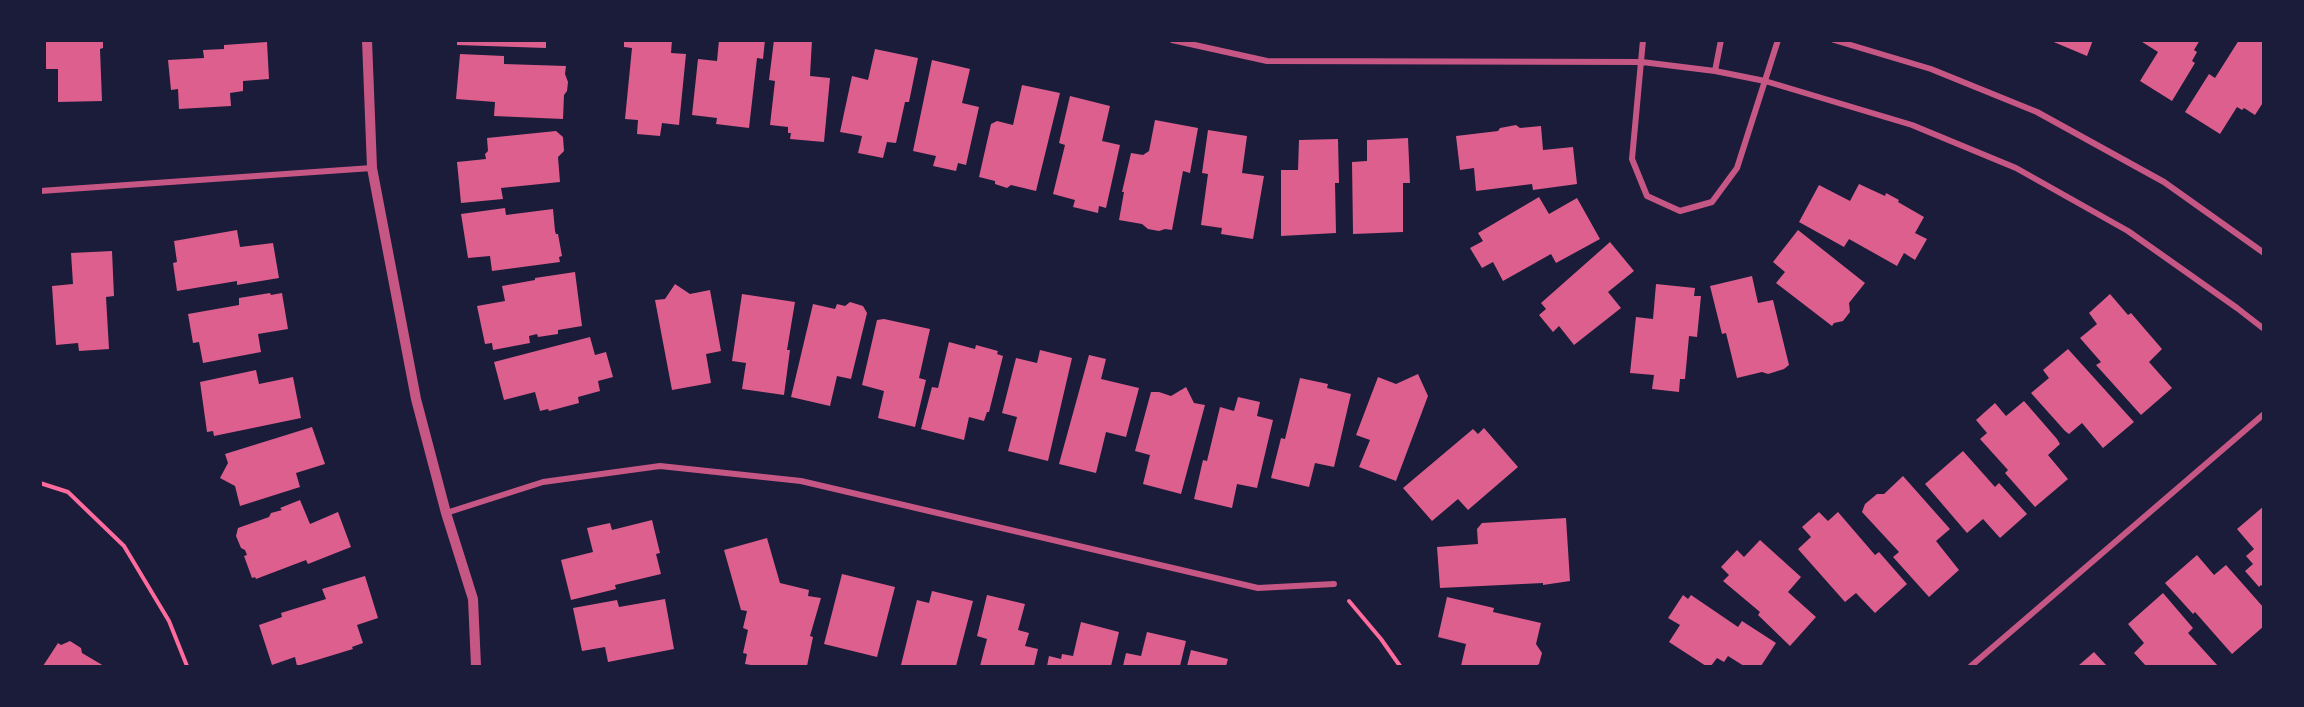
<!DOCTYPE html>
<style>
body{margin:0}
#map{position:relative;width:2304px;height:707px;overflow:hidden;background:#1b1b3a;font-family:"DM Sans",sans-serif}
canvas{display:block}
.frame{position:absolute;inset:0;border:42px solid #1b1b3a;pointer-events:none}
</style>
<div id="map">
<canvas width="2304" height="707"></canvas>
<div class="frame"></div>
</div>
<script>
const ctx = document.querySelector('canvas').getContext('2d');
ctx.lineJoin = 'round';
function fillPath(path, color) { ctx.fillStyle = color; ctx.fill(path, 'evenodd'); }
function trace(path, color, width, dash) { ctx.strokeStyle = color; ctx.lineWidth = width; ctx.lineCap = dash ? 'butt' : 'round'; ctx.setLineDash(dash || []); ctx.stroke(path); }
const building = new Path2D(`
 M46 40H103V48L100 49 102 101 58 102V69H46Z
 M457 40H546V48L457 45Z
 M624 40H672L671 53 686 54 679 125 662 123 660 136 637 134 638 120 625 119 632 48 624 47Z
 M719 40H765L763 59 757 58 749 128 716 124 717 118 692 115 698 59 717 61Z
 M774 40H812L810 76 830 78 824 142 790 139 791 133H788V127L770 125 775 81 769 80Z
 M2049 40H2093L2087 56Z
 M2139 40H2200L2194 50 2197 52 2192 61 2195 63 2172 101 2140 81 2158 52Z
 M2239 40H2264V101L2255 115 2244 108 2242 110 2237 107 2220 134 2185 112 2209 74 2215 78Z
 M267 42 269 79 243 81V91L230 93 231 106 179 109 178 89 171 90 168 60 204 58 203 50 224 49V45Z
 M875 49 918 58 909 102H905L896 143 887 142 883 158 858 153 862 136 840 132 852 76 868 80Z
 M460 54 504 56V64L566 66 565 74 568 82 567 91 564 95 563 119 494 116 495 102 456 99Z
 M932 60 970 69 962 103 979 107 966 165 958 163 956 171 933 166 936 156 913 151Z
 M1022 85 1060 93 1036 191 1011 185 1007 188 995 184V181L979 177 991 124 997 121 1013 125Z
 M1070 96 1110 106 1102 141 1120 145 1106 208 1099 206 1098 213 1073 207 1075 200 1053 194 1065 145 1059 143Z
 M1155 120 1198 128 1190 173 1183 171 1172 230 1165 229 1159 231 1148 229 1142 224 1119 220 1124 192H1122L1131 153 1143 155 1149 151Z
 M1516 125 1520 128 1541 126 1543 150 1573 147 1577 184 1533 190 1532 184 1476 191 1474 168 1460 170 1456 136 1498 131 1500 128Z
 M1208 130 1247 136 1242 173 1264 176 1253 239 1221 234 1222 228 1201 225 1208 174 1202 173Z
 M556 131 563 137 564 151 558 157 560 182 501 188 503 199 461 203 457 162 486 159 485 154 488 151 487 138Z
 M1408 138 1410 183H1403V232L1353 234 1352 162 1367 161V140Z
 M1338 139 1339 183H1335L1336 233 1281 236V170H1298L1299 140Z
 M1859 184 1885 196 1886 193 1899 200 1898 202 1924 217 1915 233 1927 239 1915 260 1904 253 1897 266 1849 239 1844 247 1799 222 1819 185 1850 201Z
 M1539 197 1549 214 1577 198 1600 239 1556 263 1551 254 1503 281 1493 262 1482 268 1470 248 1483 241 1478 233Z
 M505 208 506 215 553 209 555 231 556 234H558L562 256 559 257 560 262 492 271 490 256 468 258 461 214Z
 M237 230 240 247 273 243 279 278 237 285V281L177 291 173 263 177 262 174 241Z
 M1798 230 1865 283 1849 303 1850 312 1843 321 1834 323 1832 326 1776 283 1785 272 1773 262Z
 M1610 242 1634 271 1608 292 1621 308 1574 345 1559 326 1553 332 1539 315 1546 309 1541 303Z
 M112 251 114 296 106 297 109 349 79 351 78 343 56 345 52 286 73 284 71 253Z
 M575 272 582 326 558 330V334L538 337 537 334 529 336 530 343 493 350 492 343 485 344 477 306 505 301 502 286 535 280V278Z
 M1752 276 1758 303 1773 300 1789 365 1784 369 1768 374 1762 372 1737 378 1726 333 1722 334 1710 286Z
 M675 284 690 294 710 290 721 351 706 354 711 383 672 390 655 300 665 299Z
 M1656 284 1695 288 1694 296H1701L1697 337 1689 336 1685 379H1680L1679 392 1652 389 1654 375 1630 373 1636 317 1653 319Z
 M270 293 271 295 282 293 288 329 258 334 261 352 203 363 199 342 193 343 188 314 239 305V298Z
 M742 294 795 302 787 350H790L784 395 742 389 746 363 732 361Z
 M2110 294 2128 315 2131 313 2162 349 2149 362 2172 388 2141 415 2096 365 2101 362 2080 338 2097 324 2089 313Z
 M850 302 863 306 867 313 851 379 837 376 830 406 791 397 813 304 835 309 837 304 845 306Z
 M884 319 930 329 919 378 926 380 915 427 878 418 884 391 862 385 877 320Z
 M590 337 595 355 606 352 613 377 598 381 600 391 578 397 579 403 549 411 548 409 540 411 535 392 504 400 494 362Z
 M949 342 975 349 976 345 998 351 997 354 1003 356 989 412H987L984 421 969 417 964 440 921 429 932 387 938 388Z
 M2068 349 2134 422 2103 448 2082 423 2069 434 2065 431 2031 393 2049 378 2043 370Z
 M1040 350 1072 358 1048 461 1008 451 1017 417 1002 413 1016 358 1037 363Z
 M1089 355 1106 359 1101 379 1139 388 1126 437 1106 432 1096 473 1059 464Z
 M256 370 259 384 293 377 301 418 214 436 213 431 207 432 200 382Z
 M1418 374 1428 396 1396 481 1359 467 1370 440 1356 435 1378 377 1396 384Z
 M1300 378 1328 384 1327 388 1351 394 1334 467 1315 463 1309 487 1271 478 1281 438 1285 439Z
 M1186 387 1194 403 1205 405 1181 494 1143 484 1150 455 1135 451 1151 392H1159L1171 396Z
 M1238 397 1260 402 1257 416 1273 420 1257 488 1237 484 1232 508 1194 499 1203 460 1207 461 1220 407 1234 411Z
 M2024 401 2057 439 2060 444 2048 455 2068 479 2035 507 2005 473 2008 470 1980 439 1987 433 1976 420 1995 403 2006 416Z
 M312 427 325 464 296 473 300 487 240 506 235 486 220 478 228 463 225 454Z
 M1484 428 1518 467 1468 510 1458 499 1432 521 1403 488 1473 429 1478 434Z
 M1963 451 1995 487 1999 483 2027 514 2000 538 1983 519 1967 533 1925 484Z
 M1903 476 1950 529 1936 541 1959 570 1929 597 1893 557 1899 552 1862 512 1865 504 1877 494H1884Z
 M300 500 310 524 338 512 351 547 308 564 306 560 256 579 255 577 252 578 244 556 247 555 245 550 241 548 236 536 238 528 269 517 271 513 282 510 280 508Z
 M2264 506V588L2261 585 2259 587 2245 571 2253 564 2246 556 2254 549 2237 529Z
 M1819 512 1828 521 1838 512 1875 555 1879 552 1907 584 1875 613 1856 593 1845 602 1798 549 1811 537 1802 527Z
 M1566 518 1570 581 1543 585V583L1440 588 1437 547 1478 544 1477 529 1482 523Z
 M652 520 660 553 656 554 661 574 615 585 616 589 571 600 561 560 593 552 587 528 610 523 612 530Z
 M767 538 780 583 809 590 808 596 821 598 810 636 813 637 807 666H757L745 664 747 654 743 653 748 630 743 628 747 611 741 610 724 550Z
 M1760 540 1801 577 1788 592 1816 617 1790 646 1758 615 1760 612 1723 581 1729 575 1721 567 1737 550 1744 557Z
 M2197 555 2214 575 2226 565 2264 608V626L2232 654 2195 612 2193 614 2165 583Z
 M842 574 895 587 877 657 824 644Z
 M365 576 378 618 357 625 363 643 352 647 353 649 297 666 295 657 272 665 259 625 282 617 281 613 326 599 322 589Z
 M932 591 973 601 956 666H908L901 665 917 600 929 603Z
 M2163 593 2193 628 2188 633 2218 666H2146L2134 653 2144 643 2128 624Z
 M987 595 1025 604 1018 630 1029 633 1025 646 1038 649 1034 666H980L987 639 977 636Z
 M1683 595 1688 599 1691 595 1738 627 1742 621 1776 643 1761 666H1744L1728 656 1724 662 1717 658 1711 666H1706L1669 642 1680 625 1668 618Z
 M1447 597 1494 608 1493 612 1541 623 1536 644 1542 653 1539 664 1536 666H1461L1466 644 1438 637Z
 M665 599 674 649 608 662 605 647 582 651 573 608 617 600 619 607Z
 M1081 622 1119 632 1111 666H1047L1049 656 1061 659 1062 654 1073 656Z
 M1147 632 1186 641 1180 666H1123L1126 653 1141 656Z
 M70 641 81 648 82 653 104 666H43L58 643 61 645Z
 M1191 650 1228 659 1226 666H1187Z
 M2094 652 2107 666H2078Z`);
const path = new Path2D(`
 M40 483 68 492 124 546 169 621 187 666
 M1349 601 1381 639 1400 666`);
const minor = new Path2D(`
 M1172 40 1267 61 1642 62 1715 71 1765 81 1912 125 2016 168 2128 231 2237 308 2264 329
 M1643 40 1632 159 1647 196 1680 211 1712 202 1737 168 1778 40
 M1834 40 1931 69 2037 112 2164 182 2264 253
 M1715 71 1721 40
 M40 191 372 168
 M446 513 543 482 660 466 801 481 1258 588 1334 584
 M1971 666 2264 414`);
const tertiary = new Path2D(`
 M367 40 372 168 416 399 446 513 473 599 476 666`);
fillPath(building, '#dd5f8e');
trace(path, '#ff6b9d', 4);
trace(minor, '#c65784', 6);
trace(tertiary, '#c65784', 10);
</script>
